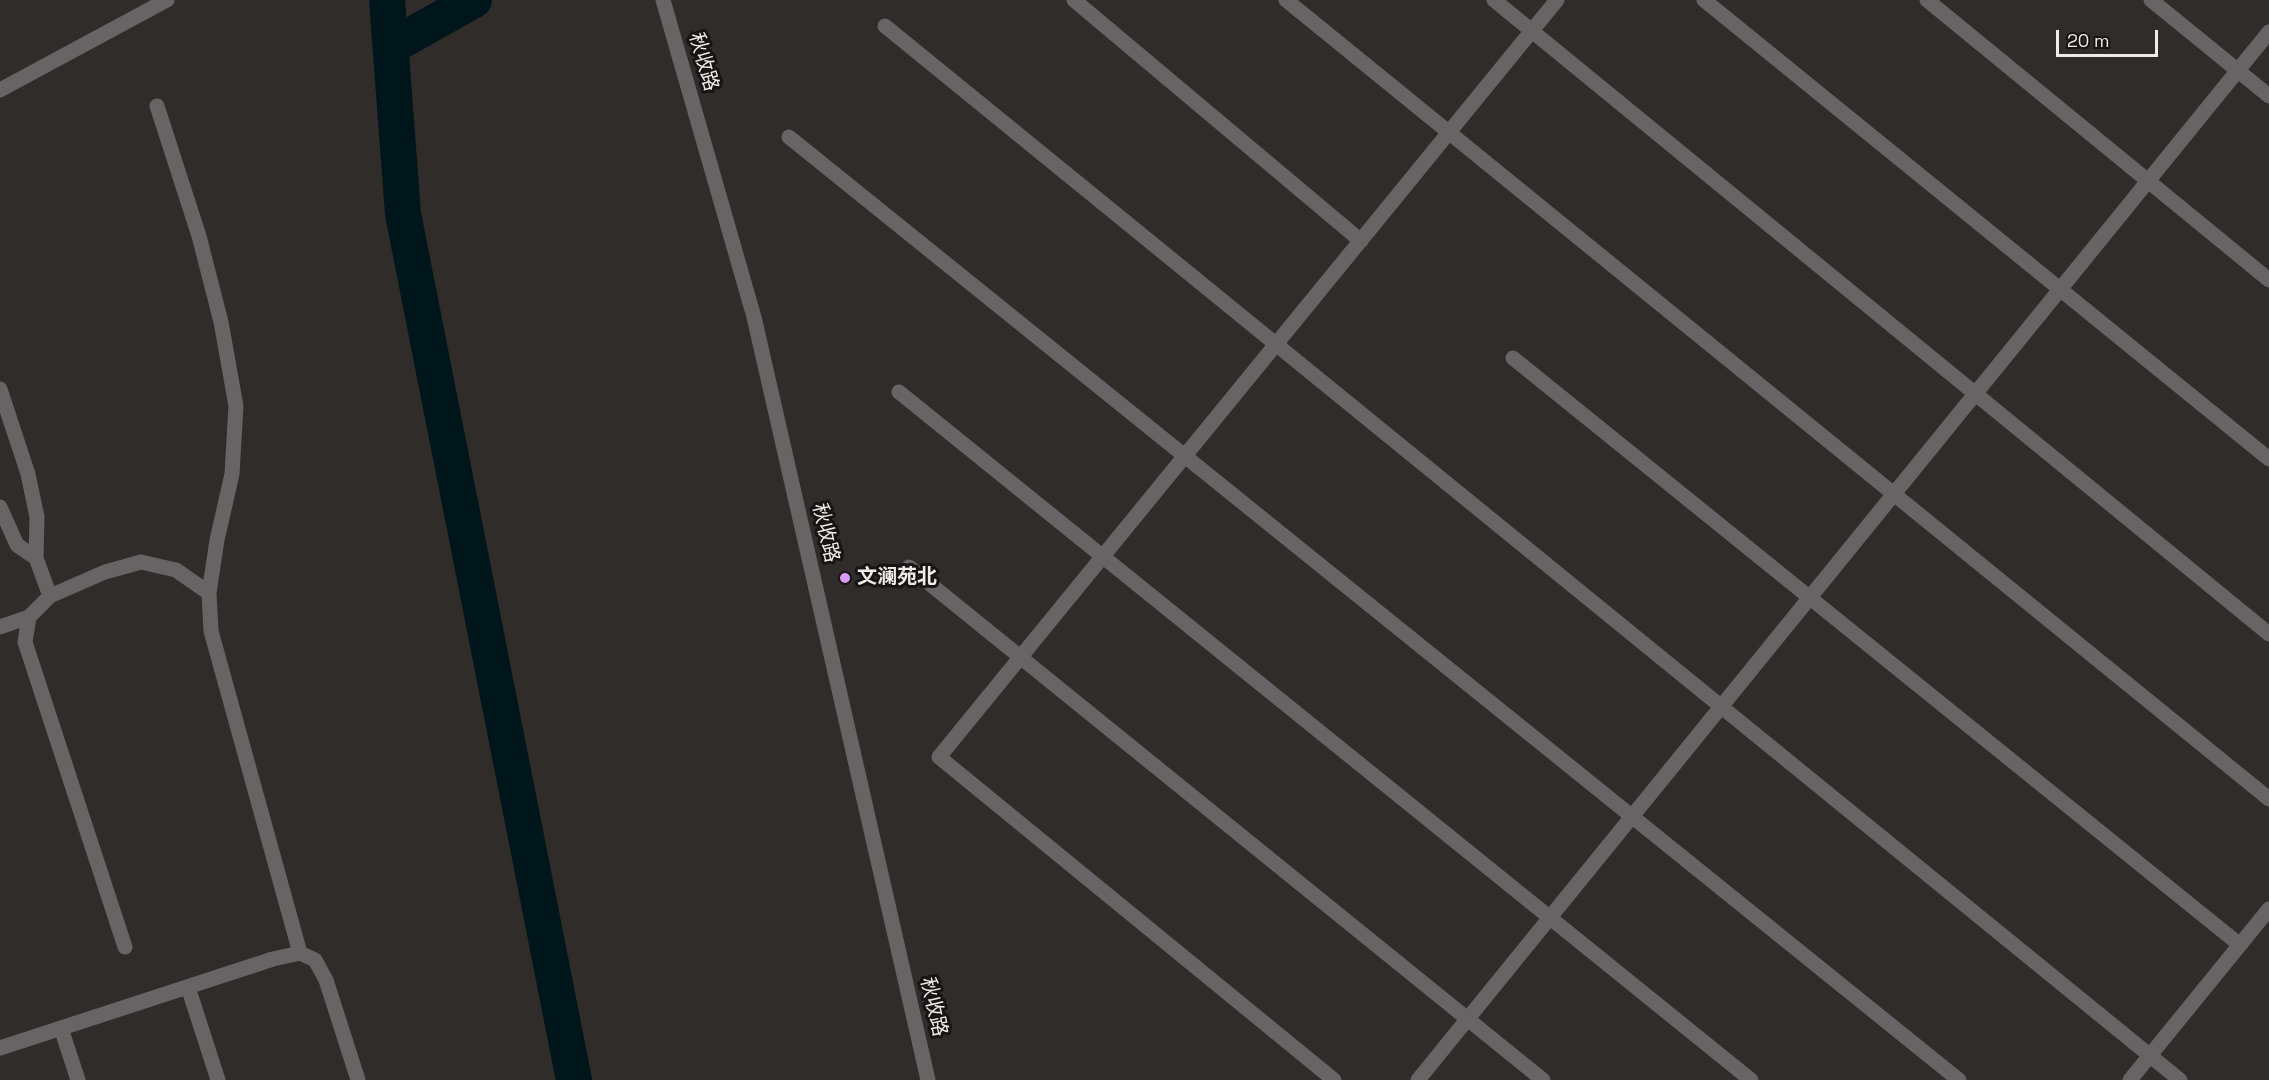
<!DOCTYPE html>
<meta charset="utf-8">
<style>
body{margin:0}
#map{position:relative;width:2269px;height:1080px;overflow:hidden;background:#302c29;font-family:"Space Grotesk",sans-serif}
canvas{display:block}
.scale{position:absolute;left:2056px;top:30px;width:102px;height:27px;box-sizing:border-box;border:3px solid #eeebe9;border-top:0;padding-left:8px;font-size:18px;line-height:21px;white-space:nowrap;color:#eeebe9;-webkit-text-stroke:4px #171514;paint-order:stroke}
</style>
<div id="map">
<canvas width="2269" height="1080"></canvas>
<div class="scale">20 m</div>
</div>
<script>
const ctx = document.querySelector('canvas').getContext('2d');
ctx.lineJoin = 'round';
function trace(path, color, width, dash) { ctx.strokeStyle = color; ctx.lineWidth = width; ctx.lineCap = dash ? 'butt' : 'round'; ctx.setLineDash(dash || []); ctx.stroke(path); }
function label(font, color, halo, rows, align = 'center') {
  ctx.font = font + ' "Space Grotesk","Noto Sans SC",sans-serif'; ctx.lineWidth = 6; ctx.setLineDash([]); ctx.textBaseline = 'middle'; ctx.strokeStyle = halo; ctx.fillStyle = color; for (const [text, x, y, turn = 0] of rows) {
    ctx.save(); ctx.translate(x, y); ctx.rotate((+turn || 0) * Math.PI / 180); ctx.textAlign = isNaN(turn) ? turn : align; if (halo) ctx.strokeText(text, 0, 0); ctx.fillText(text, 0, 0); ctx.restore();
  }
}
const canal = new Path2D(`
 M387 0 403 214 574 1080
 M392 46 474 0`);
const minor = new Path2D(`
 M663 0 754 317 928 1080
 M1074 0 1361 241
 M1286 0 2269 799
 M1494 0 2269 634
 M1704 0 2269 459
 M1927 0 2269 280
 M2151 0 2269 96
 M885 26 2180 1080
 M0 90 167 0
 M157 106 199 236 221 322 236 406 232 474 217 540 209 593 211 631 300 953
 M789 137 1959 1080
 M1513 358 2240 945
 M0 389 28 474 37 517 36 558 50 596
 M899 392 1751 1080
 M0 507 17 545 36 558
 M909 567 1543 1080
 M0 627 29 617
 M125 947 25 642 29 617 50 596 105 572 141 562 176 570 209 593
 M188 987 218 1080
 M61 1028 78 1080
 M0 1048 273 959 300 953 315 960 326 980 358 1080
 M1334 1080 939 757 1557 0
 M1418 1080 2269 32
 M2130 1080 2269 909`);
const markers = [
 [845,578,6,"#d99af7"]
];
const streetNames = [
 ["秋收路",703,62,74],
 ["秋收路",825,533,77],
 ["秋收路",933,1007,77]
];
const poiNames = [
 ["文澜苑北",857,578]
];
trace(canal, '#00161a', 36);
trace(minor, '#676465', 15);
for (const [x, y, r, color] of markers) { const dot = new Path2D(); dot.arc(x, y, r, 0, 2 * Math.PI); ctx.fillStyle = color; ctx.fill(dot); trace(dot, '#171514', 2); }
label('20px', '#eeebe9', '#171514', streetNames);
label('bold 20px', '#eeebe9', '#171514', poiNames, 'left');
</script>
